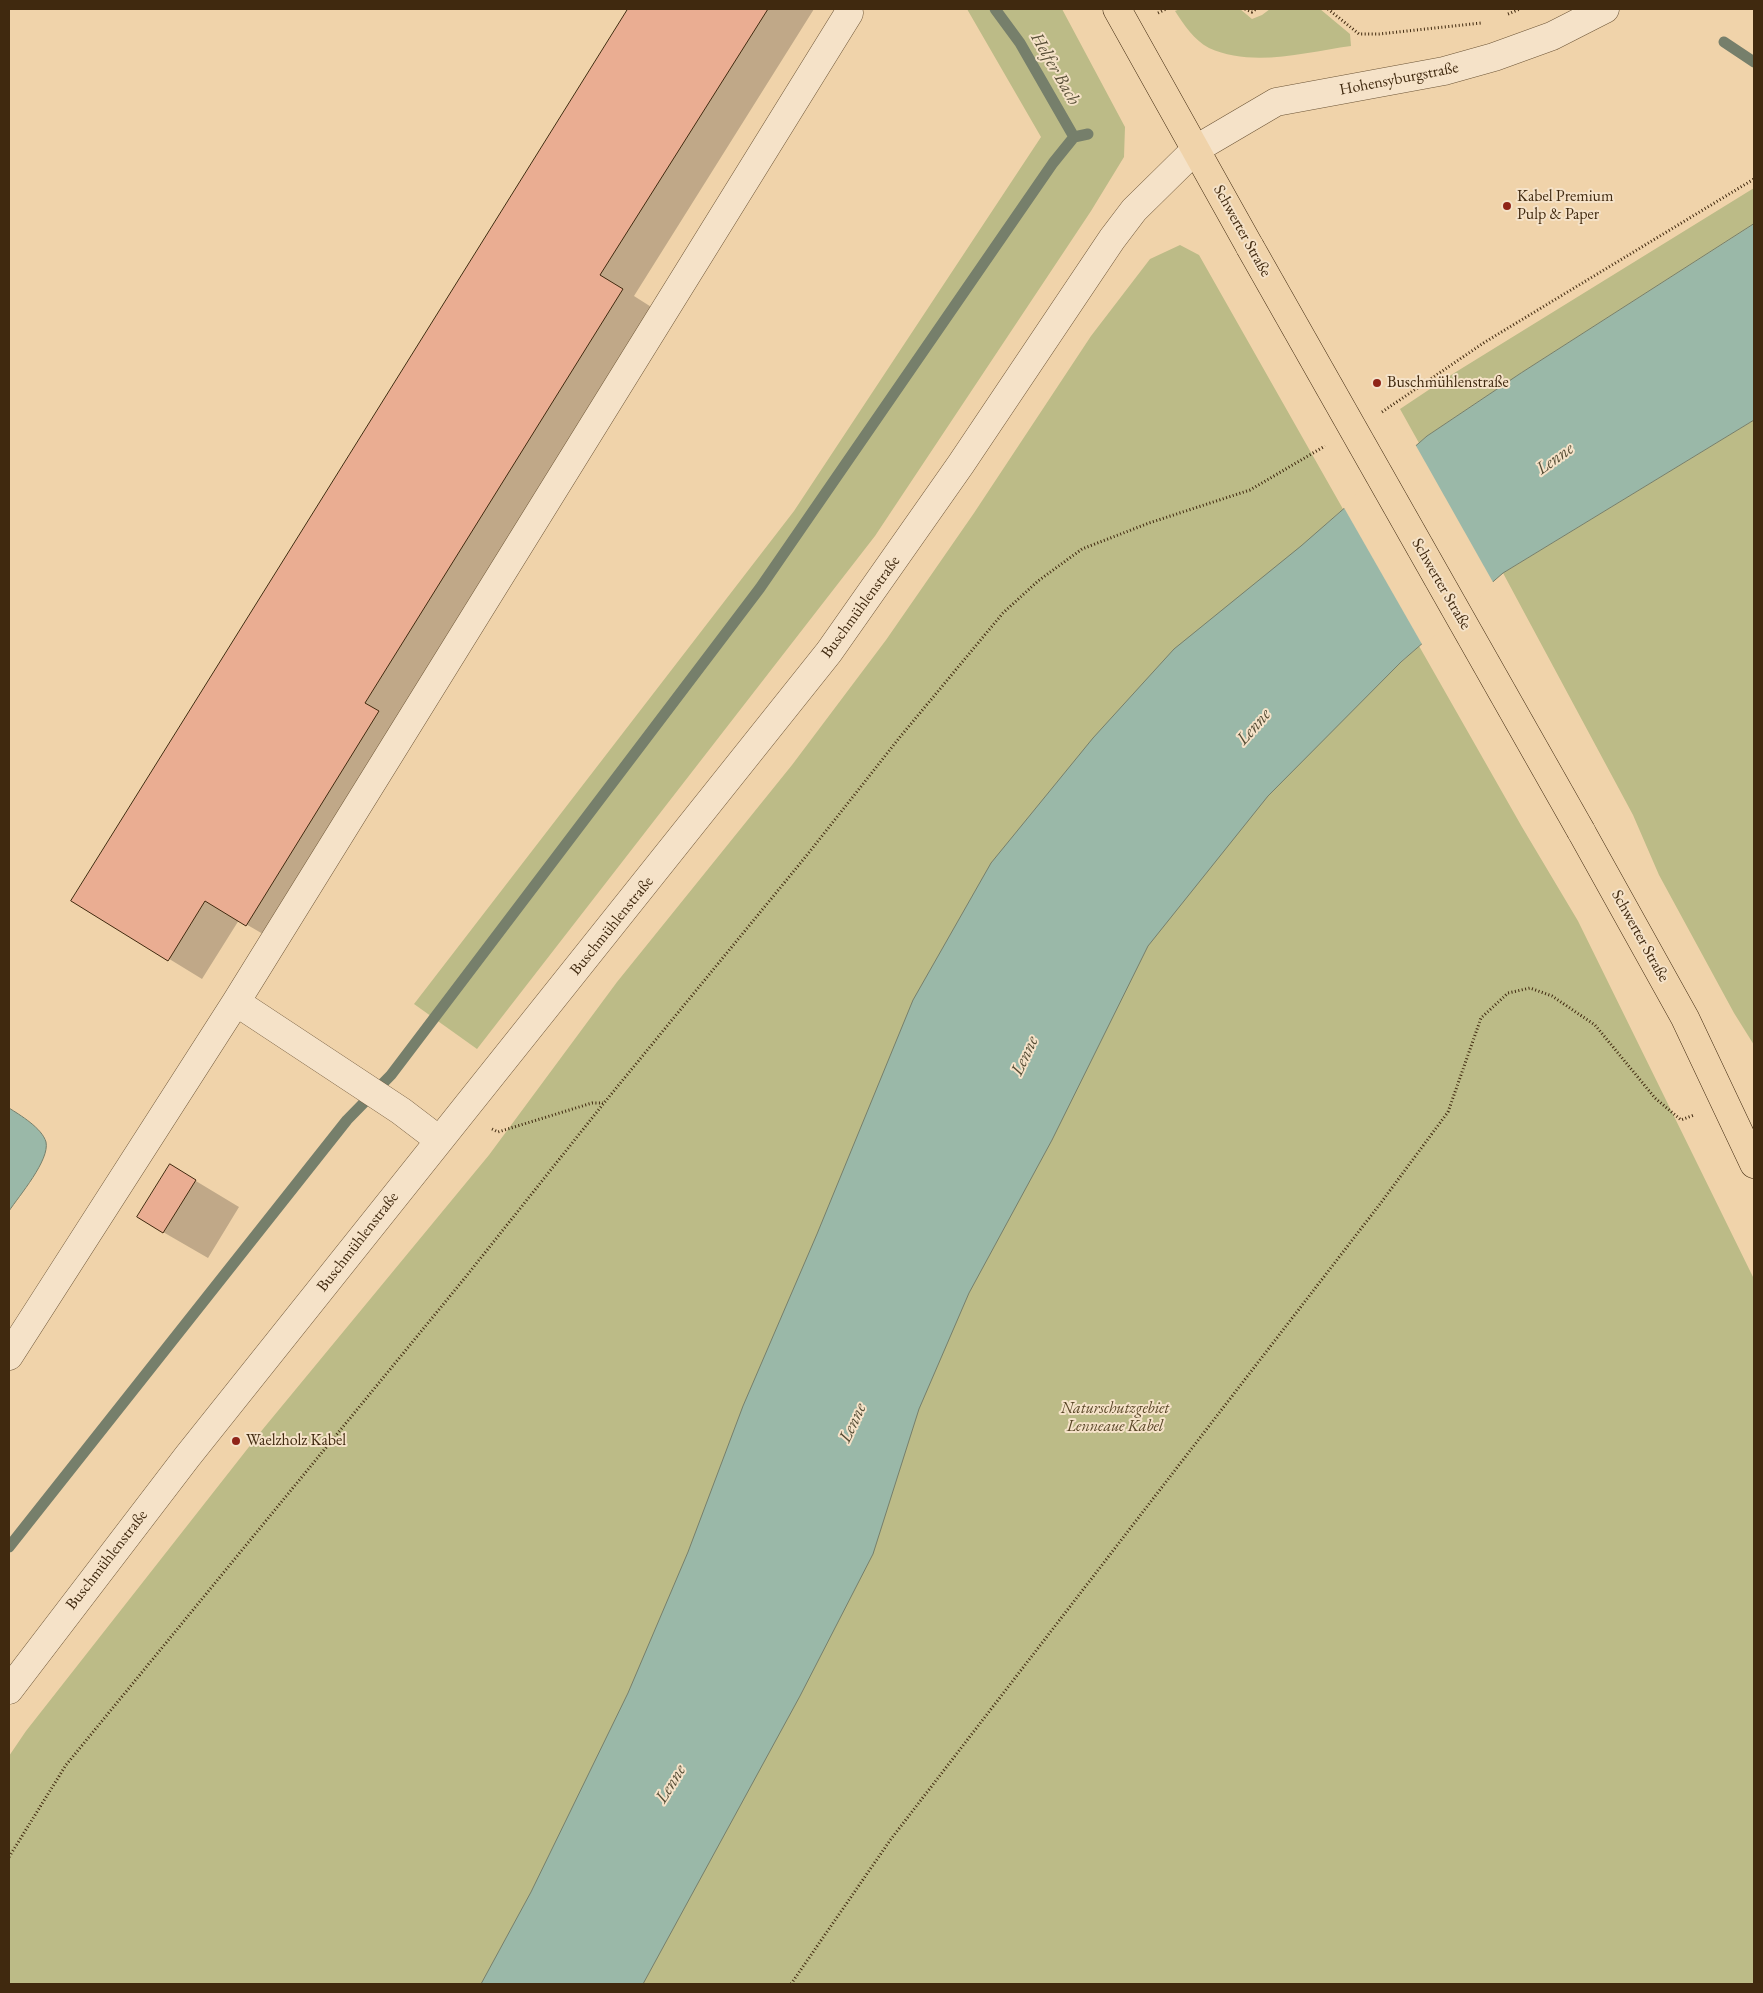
<!DOCTYPE html>
<meta charset="utf-8">
<style>
body{margin:0}
#map{position:relative;width:1763px;height:1993px;overflow:hidden;background:#f0d3aa;font-family:"EB Garamond",serif}
canvas{display:block}
.frame{position:absolute;inset:0;border:10px solid #40290f;pointer-events:none}
</style>
<div id="map">
<canvas width="1763" height="1993"></canvas>
<div class="frame"></div>
</div>
<script>
const ctx = document.querySelector('canvas').getContext('2d');
ctx.lineJoin = 'round';
function fillPath(path, color) { ctx.fillStyle = color; ctx.fill(path, 'evenodd'); }
function trace(path, color, width, dash) { ctx.strokeStyle = color; ctx.lineWidth = width; ctx.lineCap = dash ? 'butt' : 'round'; ctx.setLineDash(dash || []); ctx.stroke(path); }
function label(font, color, halo, rows, align = 'center') {
  ctx.font = font + ' "EB Garamond",serif'; ctx.lineWidth = 4; ctx.setLineDash([]); ctx.textBaseline = 'middle'; ctx.strokeStyle = halo; ctx.fillStyle = color; for (const [text, x, y, turn = 0] of rows) {
    ctx.save(); ctx.translate(x, y); ctx.rotate((+turn || 0) * Math.PI / 180); ctx.textAlign = isNaN(turn) ? turn : align; if (halo) ctx.strokeText(text, 0, 0); ctx.fillText(text, 0, 0); ctx.restore();
  }
}
const green = new Path2D(`
 M967 9H1062L1125 127 1124 157 1091 211 875 536 477 1049 414 1004 794 511 1041 137Z
 M1180 9H1240L1252 19 1262 15 1270 9H1320L1350 34 1351 46C1306 52 1253 68 1209 48 1194 40 1184 25 1175 11Z
 M1754 188V224L1521 373 1427 436 1419 443 1400 409 1451 375Z
 M1180 245 1199 255 1343 509 1321 529 1398 665 1419 646 1522 827 1578 921 1754 1279V1984H9V1756L26 1731 263 1429 489 1155 617 982 792 765 886 640 974 513 1091 336 1150 259Z
 M1754 420V1045L1734 1013 1659 875 1633 815 1503 573Z`);
const water = new Path2D(`
 M1754 224V420L1503 573 1401 662 1268 796 1148 946 1052 1140 969 1293 919 1409 873 1554 800 1696 643 1984H481L531 1892 628 1693 688 1552 743 1406 817 1234 913 1000 991 863 1093 738 1174 649 1301 546 1427 436 1521 373Z
 M9 1108C20 1115 42 1128 46 1142 50 1160 19 1196 9 1211Z`);
const pier = new Path2D(`
 M1415 444 1494 584 1423 646 1343 506Z`);
const shadow = new Path2D(`
 M630 9H814L634 296 656 310 280 944 239 920 202 979 73 900Z
 M171 1166 239 1207 208 1258 163 1232Z`);
const stream = new Path2D(`
 M995 9 1020 43 1074 137 1088 134
 M1724 42 1754 62
 M9 1547 347 1120 391 1075 760 588 1053 163 1074 137`);
const building = new Path2D(`
 M628 9H768L600 275 623 289 365 703 379 711 246 926 205 901 168 961 71 901Z
 M170 1164 196 1180 163 1233 137 1217Z`);
const path = new Path2D(`
 M1245 9 1252 12 1256 9
 M1328 9 1359 34H1379L1481 23
 M1158 13 1166 9
 M1508 14 1520 9
 M1382 412 1485 342 1754 179
 M492 1129 498 1132 592 1103H603
 M9 1857 66 1765 464 1279 604 1103 807 855 900 737 1003 613 1038 581 1082 549 1149 523 1250 490 1325 446
 M791 1984 891 1839 1380 1204 1448 1112 1481 1018 1508 993 1530 988 1552 996 1595 1025 1655 1098 1681 1120 1694 1115`);
const minor = new Path2D(`
 M236 1002 401 1111 439 1140
 M9 1356 236 1002 849 13 848 9
 M9 1690 187 1457 829 652 961 464 1112 239 1134 210 1196 149 1276 102 1444 71 1494 57 1552 36 1605 9`);
const major = new Path2D(`
 M1117 9 1250 247
 M1581 831 1685 1018 1754 1164`);
const majorBridge = new Path2D(`
 M1250 247 1581 831`);
const markers = [
 [1507,206,5,"#8f2418"],
 [1377,383,5,"#8f2418"],
 [236,1441,5,"#8f2418"]
];
const streetNames = [
 ["Hohensyburgstraße",1399,79,-11],
 ["Schwerter Straße",1242,231,61],
 ["Schwerter Straße",1441,584,60],
 ["Buschmühlenstraße",861,607,-54],
 ["Buschmühlenstraße",612,926,-51],
 ["Schwerter Straße",1640,936,61],
 ["Buschmühlenstraße",358,1242,-52],
 ["Buschmühlenstraße",107,1560,-52]
];
const poiNames = [
 ["Kabel Premium",1517,197],
 ["Pulp & Paper",1517,215],
 ["Buschmühlenstraße",1387,383],
 ["Waelzholz Kabel",246,1441]
];
const parkNames = [
 ["Naturschutzgebiet",1115,1409],
 ["Lenneaue Kabel",1115,1427]
];
const waterNames = [
 ["Helfer Bach",1055,69,60],
 ["Lenne",1555,459,-36],
 ["Lenne",1254,727,-49],
 ["Lenne",1025,1056,-65],
 ["Lenne",853,1423,-65],
 ["Lenne",671,1784,-58]
];
fillPath(green, '#bcbb87');
fillPath(water, '#9ab8a8');
trace(water, '#767f6b', 1);
fillPath(pier, '#f0d3aa');
fillPath(shadow, '#0003');
trace(stream, '#767f6b', 11);
fillPath(building, '#eaad92');
trace(building, '#40290f', 1);
trace(minor, '#6c5436', 29);
trace(major, '#40290f', 29);
trace(path, '#40290f', 3, [1, 2.5]);
trace(minor, '#f5e2c8', 28);
trace(major, '#f0d3aa', 28);
trace(majorBridge, '#40290f', 29, []);
trace(majorBridge, '#f0d3aa', 28);
for (const [x, y, r, color] of markers) { const dot = new Path2D(); dot.arc(x, y, r, 0, 2 * Math.PI); ctx.fillStyle = color; ctx.fill(dot); trace(dot, '#f5e2c8', 2); }
label('16px', '#40290f', '#f5e2c8', streetNames);
label('16px', '#40290f', '#f5e2c8', poiNames, 'left');
label('italic 16px', '#594627', '#f5e2c8', parkNames);
label('italic 18px', '#564d35', '#f5e2c8', waterNames);
</script>
